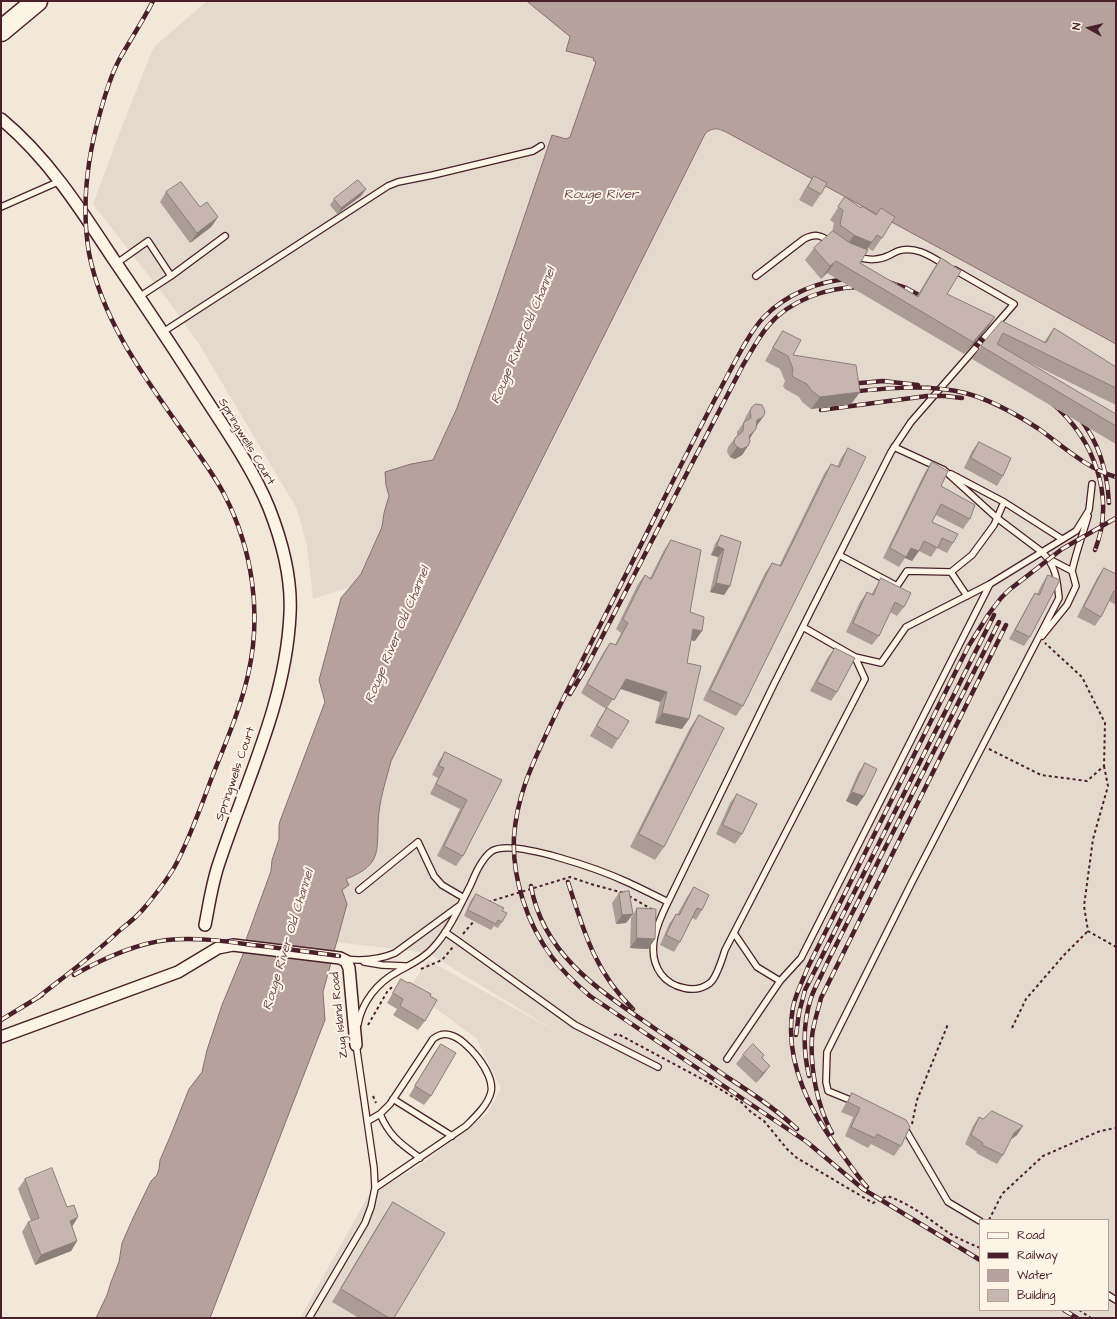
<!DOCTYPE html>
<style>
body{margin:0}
#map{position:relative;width:1117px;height:1319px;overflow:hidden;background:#f1e8da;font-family:"Architects Daughter",sans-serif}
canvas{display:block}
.frame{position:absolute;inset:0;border:2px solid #4a1f2b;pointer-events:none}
.legend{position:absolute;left:979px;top:1219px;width:130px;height:92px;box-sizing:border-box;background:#fcf5e5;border:1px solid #b59f9b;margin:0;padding:5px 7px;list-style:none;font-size:12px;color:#4a1f2b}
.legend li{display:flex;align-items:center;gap:8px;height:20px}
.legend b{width:20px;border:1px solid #b59f9b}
.north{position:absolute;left:1069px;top:8px;width:40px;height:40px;-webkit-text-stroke:3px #fcf5e5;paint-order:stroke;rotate:278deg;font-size:11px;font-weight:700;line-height:16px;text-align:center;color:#4a1f2b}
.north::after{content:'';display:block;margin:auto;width:14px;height:18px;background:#4a1f2b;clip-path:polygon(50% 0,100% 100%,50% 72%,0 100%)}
</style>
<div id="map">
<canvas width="1117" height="1319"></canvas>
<div class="frame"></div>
<ul class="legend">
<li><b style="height:5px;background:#fcf5e5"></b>Road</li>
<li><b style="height:5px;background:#4a1f2b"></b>Railway</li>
<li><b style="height:11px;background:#b6a19c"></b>Water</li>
<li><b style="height:11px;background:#c7b6af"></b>Building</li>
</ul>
<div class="north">N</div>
</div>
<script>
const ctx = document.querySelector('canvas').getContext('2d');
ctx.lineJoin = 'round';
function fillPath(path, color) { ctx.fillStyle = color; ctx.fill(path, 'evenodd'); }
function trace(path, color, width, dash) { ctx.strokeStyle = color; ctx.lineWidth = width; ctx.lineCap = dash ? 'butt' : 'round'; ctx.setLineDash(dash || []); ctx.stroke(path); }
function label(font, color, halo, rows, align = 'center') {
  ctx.font = font + ' "Architects Daughter",sans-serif'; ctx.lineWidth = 4; ctx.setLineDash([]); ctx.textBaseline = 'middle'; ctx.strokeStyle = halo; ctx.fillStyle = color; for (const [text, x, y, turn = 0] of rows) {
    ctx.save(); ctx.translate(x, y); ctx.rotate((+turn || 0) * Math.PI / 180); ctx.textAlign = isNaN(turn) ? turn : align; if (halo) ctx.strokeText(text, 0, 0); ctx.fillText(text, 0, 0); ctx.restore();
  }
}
const built = new Path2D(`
 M207 1H527L570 37 579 53 594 59 596 61 570 137 566 139 552 135 494 306 457 408 433 460 411 464 386 485 389 496 384 513 382 527 361 574 350 587 313 599 307 546 297 509 199 344 173 307 93 204 119 134 152 51 156 45Z
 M713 129 721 130 726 132 1116 344V1318H300L368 1196 420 1165 488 1113 501 1088 476 1038 409 989 428 960 557 1032 428 953 336 942 346 903 341 890 346 879 357 875 369 867 376 855 379 811 391 761 705 134ZM980 1220H1108V1310H980Z`);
const water = new Path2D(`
 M527 1H1116V344L726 132C718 128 712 127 705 134L391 761C387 777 381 795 379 812 375 847 386 864 346 879L349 885 342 890 347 904 323 992 325 1020 210 1318H96L107 1295 111 1282 119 1262 122 1243 134 1216 151 1181 157 1175 159 1169 160 1160 170 1137 189 1089 202 1072 207 1050 222 1005 246 947 247 937 271 871 272 860 279 839V826L280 821 325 702 319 680 341 598 361 574 382 527 384 513 389 496 386 485 385 472 411 464 433 460 457 408 494 306 552 135 566 139 570 137 596 62 593 60 594 58 566 51 570 37Z`);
const path = new Path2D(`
 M989 749 1041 775 1087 781 1104 766 1105 723 1082 677 1045 643
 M1104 766 1108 786 1093 839 1084 906 1088 931 1116 947
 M629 896 653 910
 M488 902 570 877 594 885 624 893
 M463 934 474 921
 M421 969 442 960 453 947
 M368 1025 387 992 392 987
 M1012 1028 1026 999 1064 955 1088 931
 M614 1035 618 1034 715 1086 741 1102 751 1112 764 1121 787 1149 797 1158 873 1203 887 1196C909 1203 928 1218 946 1231 956 1238 969 1243 980 1248
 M373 1096 376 1103
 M912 1124 917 1100 948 1024
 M989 1220 1002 1194 1043 1156 1100 1131 1116 1128
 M1079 1310 1091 1318`);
const lane = new Path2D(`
 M1 207 60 181
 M856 257C869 260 878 261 890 255 892 254 895 252 898 251 915 245 932 257 945 265
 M117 263 148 241 171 276 139 297
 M171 276 225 236
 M756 276 804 239C814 234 821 234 829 242
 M163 332 388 186 398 182 433 175 533 151 541 146
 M951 474 1004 502
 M839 555 897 586 907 571 951 572 967 596
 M1072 571C1076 552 1083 534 1088 516
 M951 572 972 555 994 525 1004 502 1062 539
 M1042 636 1067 605 1076 586 1072 571 1049 559
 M855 657 881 663 906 627 990 584 1076 531 1089 510 1092 484
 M359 890 418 842 434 876 442 885 464 898
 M668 902C657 924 645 952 661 974 667 982 674 986 684 988 692 990 702 989 710 983 717 977 722 959 725 950L865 679 855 657 803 627
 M445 932 458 941 575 1025 658 1067
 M734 933 757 967 780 981 801 958 990 584
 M345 959C362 961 379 960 395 953L459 906
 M364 962 382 965 405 966
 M358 1024C362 1002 377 983 397 972 409 965 422 960 432 949 449 931 460 906 471 884 474 877 477 869 482 862 484 859 489 853 492 851 514 838 603 871 627 882 640 888 654 895 668 902L774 684 891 452 911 422 1014 304 955 270
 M727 1059 780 981
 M393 1099 452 1136
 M855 1102 828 1091 826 1082 827 1052 912 882 1059 598C1057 579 1056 566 1042 552L997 518 944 470 894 447
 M380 1114C390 1137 400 1143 420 1158
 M368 1121 380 1114 390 1104 433 1039C438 1035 443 1033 450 1035 467 1039 495 1074 491 1092 488 1105 475 1117 466 1126L375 1188
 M904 1127 948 1202 980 1221
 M1108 1295 1116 1300
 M309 1318 365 1223 371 1207 375 1188 374 1168 356 1044`);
const street = new Path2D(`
 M1 119C47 157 80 208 112 257 140 298 168 340 195 382 220 422 251 464 269 508 282 541 292 578 290 614 286 702 246 781 219 863 212 883 209 905 205 925
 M1 1037 178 972 218 948 233 945 340 958 346 961 349 968 356 1045`);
const highway = new Path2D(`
 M1 31 37 1`);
const rail = new Path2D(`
 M850 279C820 280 785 295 764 317 755 326 749 337 743 347 698 428 658 512 616 594 594 637 572 680 551 724 533 763 517 794 514 837 512 878 527 924 552 957 563 972 576 984 590 996L807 1142 863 1189 980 1260
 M888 282 906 288 928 300
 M970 331 994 349
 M965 336 989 354
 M849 384 883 381 918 385
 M850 392C887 388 928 384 965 393 992 400 1016 414 1039 429 1064 447 1086 468 1116 477
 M1052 403C1094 439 1116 497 1095 550
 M821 410 927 396H945L962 398
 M1078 416C1099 442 1107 470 1109 503
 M570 694 588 664 743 365C751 352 758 338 768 326 790 300 827 287 861 287
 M568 882C584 932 595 972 633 1009
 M531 886C543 955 600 991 654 1028 678 1044 703 1060 727 1077 752 1093 776 1109 797 1129
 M74 975C102 959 134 944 167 940 196 937 224 941 252 945 281 948 310 952 339 956
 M37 998C65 976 94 955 120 930 129 923 138 916 145 907 155 895 167 880 175 866 190 838 201 806 212 777 225 744 240 710 248 675 262 614 253 550 224 494 215 477 204 462 193 446 152 387 103 326 89 253 81 206 87 159 100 113 105 95 110 77 119 60 130 40 143 21 153 1
 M1 1020 42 995
 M796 1035 799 1013 805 990 994 615
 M809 1076C803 1050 803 1023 811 998 815 986 822 975 827 963L999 622
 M832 1133C817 1106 810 1068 812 1037 813 1024 818 1011 821 998L1006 625
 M867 1187C859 1178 852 1168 845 1158 812 1115 783 1063 793 1007 796 993 803 980 808 967L968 647 988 615 1001 598 1009 590 1062 549 1116 518
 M1064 1310 1077 1318`);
const wall = new Path2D(`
 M814 176 821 194 812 207 799 200 805 189Z
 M366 189 361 196 337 214 330 205 334 199Z
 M166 192 200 207 218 217 211 227 190 243 160 202Z
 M845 197 861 208 876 215 881 208 882 238 873 251 868 248 860 263 917 296 932 271 941 258 947 294 995 317 986 330 964 354 827 273 821 279 805 260 814 248 832 232 834 223 830 220Z
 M1002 321 1044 342 1054 328 1116 367V405L1022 359 1116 414V444L972 359 981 346Z
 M783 331 793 355 860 392 851 404 811 409 802 402 799 397 785 389 783 386 785 381 780 369 765 361 775 343Z
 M752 407 763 417 756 426 750 439 748 446 742 455 735 459 730 457 727 452 728 447 735 438 737 436V432L744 422V421L746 416Z
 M979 442 1003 476 997 486 964 468 972 451Z
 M848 448 743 706 736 716 703 700 765 573 772 563 779 566 824 474 831 464 837 467 841 458Z
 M932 462 941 486 970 519 963 529 936 515 932 522 953 543 947 553 937 548 931 557 919 551 912 561 905 558 899 567 883 558 925 472Z
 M721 535 741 542 730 586 724 595 710 592 718 557 711 555 715 544Z
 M671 540 690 612 695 641 691 640 687 663 682 729 655 723 660 702 620 689 607 708 618 739 612 749 590 736 600 718 606 709 581 693 603 653 610 643 615 645 621 633 616 629 638 584 645 575 650 578 664 550Z
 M1104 568 1116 574V605L1109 601 1101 617 1095 626 1077 617 1097 578Z
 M1048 575 1030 637 1024 646 1009 639 1029 603 1035 593 1037 594 1042 584Z
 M881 578 904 607 897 616 890 612 879 636 872 645 846 632 860 602 867 592 871 595 875 588Z
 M835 648 837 692 831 701 810 691 828 657Z
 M699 715 664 847 655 860 630 847 690 728Z
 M445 752 502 780 463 856 456 866 437 856 460 809 430 794 438 778 432 775 439 761Z
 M865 763 864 796 857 806 846 801 858 773Z
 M737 794 742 834 735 844 716 834 730 803Z
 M694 887 702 910 696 920 692 918 680 942 674 952 660 945 669 924 676 914 677 915 687 897Z
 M619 893 633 914 626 923 616 924 612 903Z
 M476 894 502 911V922L498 928 494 926 491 930 464 916 471 900Z
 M637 908 655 939 648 949 630 948 631 918Z
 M401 979 430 996 425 1021 418 1030 393 1015 397 1009 387 1003 395 989Z
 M441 1044 431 1096 424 1105 409 1096 434 1053Z
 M743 1055 762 1058 763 1075 756 1083 736 1064Z
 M852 1093 901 1146 894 1156 871 1144 868 1148 845 1136 853 1117 841 1112 846 1103Z
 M979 1117 1017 1135 1010 1140 1003 1155 997 1164 976 1153 977 1152 965 1144 973 1126Z
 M25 1179 72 1226 77 1241 71 1251 35 1265 22 1232 28 1222 31 1221 18 1189Z
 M393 1202 394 1318H359L332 1302 384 1215Z`);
const shadedWall = new Path2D(`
 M366 189 361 196 337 214 341 208Z
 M218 217 211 227 190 243 197 233Z
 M854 235 872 242 863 255 845 248Z
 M836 261 827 273 821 279 830 266Z
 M995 317 986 330 964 354 973 342Z
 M860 392 851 404 811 409 820 397Z
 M763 417 756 427 757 420Z
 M756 429 749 439V436Z
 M748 446 742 455 735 459 730 457 737 447Z
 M717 546 724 549 718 557 711 555Z
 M911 548 919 551 912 561 905 558Z
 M716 583 730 586 724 595 710 592Z
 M693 629 702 631 695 641 686 639Z
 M626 679 667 692 660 702 619 688Z
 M662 713 689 719 682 729 655 723Z
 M852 792 864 796 857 806 846 801Z
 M633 914 626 923 616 924 622 915Z
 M637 938 655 939 648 949 630 948Z
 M770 1066 763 1075 756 1083 763 1073Z
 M1023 1126 1017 1135 1007 1142 1014 1133Z
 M78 1217 72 1227 70 1221Z
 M77 1241 71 1251 35 1265 41 1255Z`);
const building = new Path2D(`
 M814 176 827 183 821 194 808 187Z
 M358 180 366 189 341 208 334 199Z
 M181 182 200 207 207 202 218 217 197 233 166 192Z
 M845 197 861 208 862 206 876 215 881 208 895 217 882 238 877 235 872 242 868 241 854 235 840 225 843 210 838 207Z
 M833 231 850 243 868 250 860 263 918 297 941 258 961 271 947 294 995 317 973 342 836 261 830 266 814 248Z
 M1002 321 1046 343 1054 328 1116 367V388L1003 333 997 344 1116 414V426L981 346Z
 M783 331 801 340 793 355 856 365 860 392 820 397 811 390 807 384 793 377 792 374 793 369 788 356 773 348Z
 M756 404 762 405 764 409 765 413 763 417 757 420 756 429 749 436 750 441 748 446 742 449 737 447 734 443 735 438 743 431 744 422 751 418 750 411 752 407Z
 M979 442 1011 458 1003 476 971 458Z
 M848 448 866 457 743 706 710 690 772 563 781 566 831 464 839 467Z
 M932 462 948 471 941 486 975 505 970 519 941 504 932 522 958 534 953 543 942 538 938 548 924 541 919 551 911 548 906 557 890 548Z
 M721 535 741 542 730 586 716 583 724 549 717 546Z
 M671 540 701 550 690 612 704 617 702 631 693 629 687 663 701 666 689 719 662 713 667 692 626 679 614 700 587 684 610 643 616 645 628 623 623 619 645 575 651 579Z
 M1104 568 1116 574V592L1114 591 1101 617 1084 607Z
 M1048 575 1060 580 1030 637 1015 630 1035 593 1039 595Z
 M881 578 911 593 904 607 895 602 879 636 853 623 867 592 873 595Z
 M835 648 855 658 837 692 817 682Z
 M607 708 629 721 618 739 597 726Z
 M699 715 724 728 664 847 639 834Z
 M445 752 502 780 463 856 444 846 467 800 436 784 444 768 439 766Z
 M865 763 877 769 864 796 852 792Z
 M737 794 757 804 742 834 723 825Z
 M694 887 709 895 702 910 697 908 680 942 666 935 676 914 679 915Z
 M629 891 633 914 622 915 619 893Z
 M476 894 504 908 502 911 507 913 502 922 498 920 496 924 468 910Z
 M637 908 656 909 655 939 637 938Z
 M401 979 408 983 409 982 431 994 430 996 437 1000 425 1021 400 1006 403 999 393 993Z
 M441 1044 456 1053 431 1096 415 1086Z
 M753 1044 764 1055 762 1058 770 1066 763 1073 743 1055Z
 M852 1093 906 1120 910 1127 901 1146 877 1134 875 1138 851 1127 860 1108 848 1102Z
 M992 1111 1023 1126 1014 1133 1003 1155 982 1145 983 1143 971 1135 979 1117 983 1119Z
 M52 1168 67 1207 74 1205 78 1217 70 1221 77 1241 41 1255 28 1222 39 1218 25 1179Z
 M393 1202 445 1233 394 1318H389L341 1289Z`);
const streetNames = [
 ["Springwells Court",246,442,59],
 ["Springwells Court",236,774,-71],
 ["Zug Island Road",340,1015,-96]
];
const waterNames = [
 ["Rouge River",601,195],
 ["Rouge River Old Channel",524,336,-67],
 ["Rouge River Old Channel",398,635,-67],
 ["Rouge River Old Channel",289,940,-73]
];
fillPath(built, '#e4d9cd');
fillPath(water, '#b6a19c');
trace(water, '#8b6d6f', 1);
trace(lane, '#4a1f2b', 8);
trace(street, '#4a1f2b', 14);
trace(highway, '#4a1f2b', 23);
trace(path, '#4a1f2b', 2, [3, 3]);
trace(lane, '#fcf5e5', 5.5);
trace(street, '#fcf5e5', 11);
trace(highway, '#fcf5e5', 20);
trace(rail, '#4a1f2b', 4.5);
trace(rail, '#fcf5e5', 3, [9]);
fillPath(wall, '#ab9d96');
fillPath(shadedWall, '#8b7f7a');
fillPath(building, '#c7b6af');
trace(building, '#8b7f7a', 1);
label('12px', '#4a1f2b', '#fcf5e5', streetNames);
label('italic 13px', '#704c53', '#fcf5e5', waterNames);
</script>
